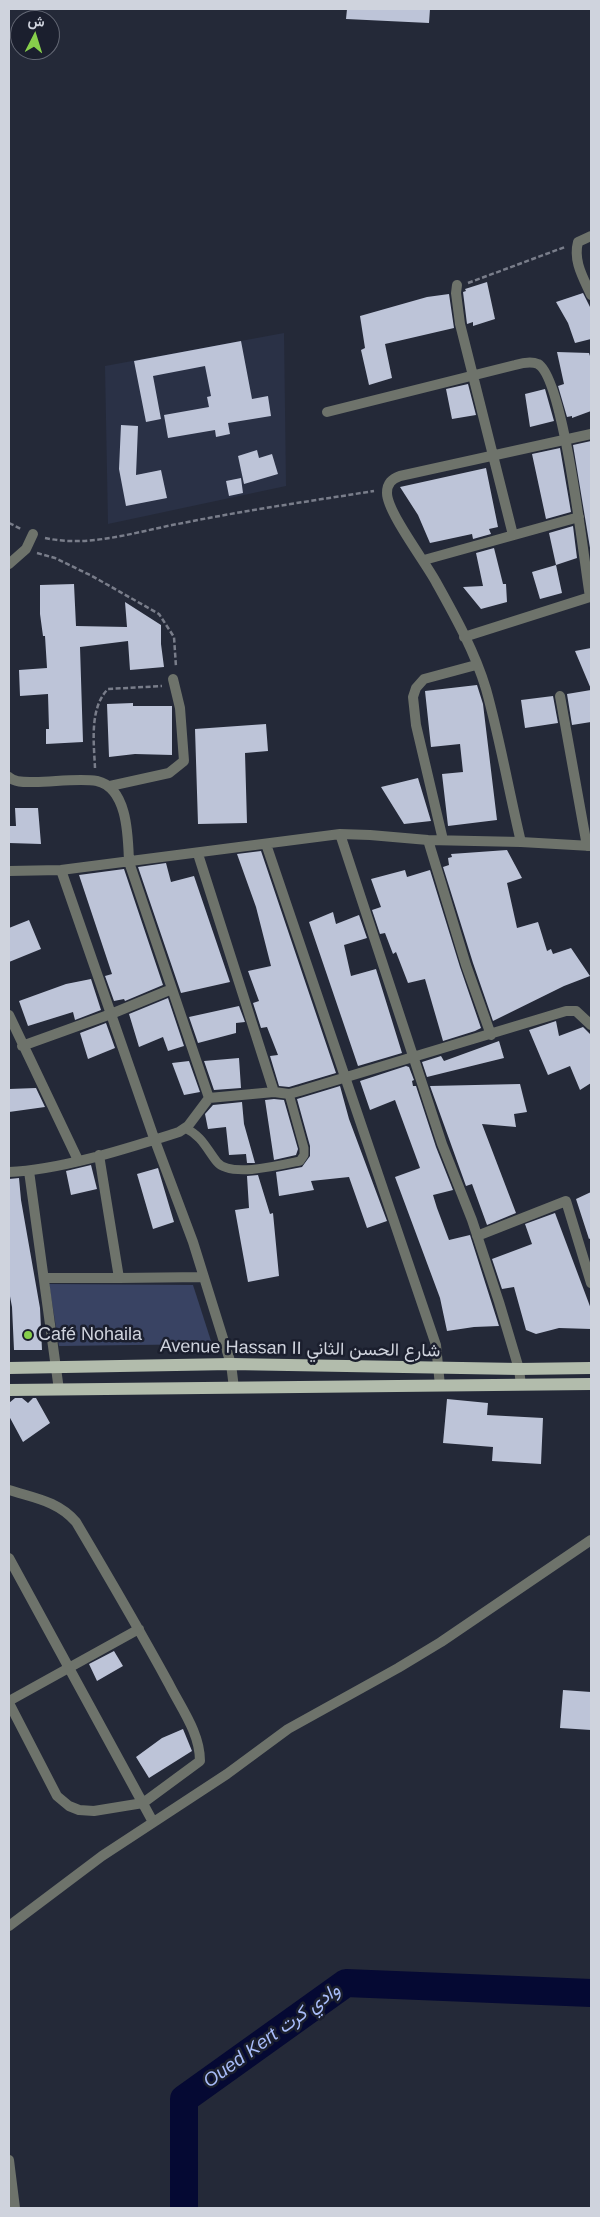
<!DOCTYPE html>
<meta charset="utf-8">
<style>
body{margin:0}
#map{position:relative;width:600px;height:2217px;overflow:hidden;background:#242938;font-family:Helvetica,Vazirmatn,sans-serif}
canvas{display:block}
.frame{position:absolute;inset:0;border:10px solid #cfd3dd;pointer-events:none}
.north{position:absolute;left:10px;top:10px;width:50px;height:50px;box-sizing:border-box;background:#1b1f2e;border:1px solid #636774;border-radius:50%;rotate:5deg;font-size:14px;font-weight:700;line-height:20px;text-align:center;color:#cfd3dd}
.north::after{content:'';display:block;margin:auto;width:18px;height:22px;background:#87cf4b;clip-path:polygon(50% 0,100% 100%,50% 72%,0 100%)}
</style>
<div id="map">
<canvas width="600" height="2217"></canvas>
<div class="frame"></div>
<div class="north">ش</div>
</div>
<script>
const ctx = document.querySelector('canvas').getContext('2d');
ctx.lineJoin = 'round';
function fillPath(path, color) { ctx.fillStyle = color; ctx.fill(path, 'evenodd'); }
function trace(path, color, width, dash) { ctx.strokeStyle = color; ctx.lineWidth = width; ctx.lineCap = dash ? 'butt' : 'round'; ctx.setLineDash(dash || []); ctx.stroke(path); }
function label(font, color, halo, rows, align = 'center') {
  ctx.font = font + ' Helvetica,Vazirmatn,sans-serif'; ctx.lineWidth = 5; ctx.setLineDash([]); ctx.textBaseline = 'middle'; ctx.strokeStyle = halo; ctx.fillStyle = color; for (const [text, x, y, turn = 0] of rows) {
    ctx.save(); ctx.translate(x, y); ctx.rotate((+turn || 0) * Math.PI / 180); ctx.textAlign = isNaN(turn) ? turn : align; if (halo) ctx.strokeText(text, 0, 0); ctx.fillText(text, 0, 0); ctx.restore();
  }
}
const built = new Path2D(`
 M284 333 286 486 108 524 105 366Z`);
const green = new Path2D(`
 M49 1284 193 1285 212 1344 59 1346Z`);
const river = new Path2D(`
 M184 2208V2099L346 1983 591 1993`);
const building = new Path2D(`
 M347 9H430L429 23 346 19Z
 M487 282 495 319 473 326V322L467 324 463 292 466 291 465 289Z
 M583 293 591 309V339L575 343 568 323 556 302Z
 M449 294 454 328 385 344 392 378 369 385 361 350 365 348 360 316 427 297Z
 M241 341 252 399 268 396 271 416 228 423 230 434 216 437 215 430 168 438 164 415 209 407 207 397 211 396 205 366 153 376 161 419 146 422 134 361Z
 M557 352 589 353 591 359V411L572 418V416L567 417 558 386 564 384Z
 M468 384 476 415 452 419 446 389Z
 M545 389 554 421 530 427 525 394Z
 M121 425 138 426 136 475 161 470 167 498 126 506 119 469Z
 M591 441V554L573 445Z
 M560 448 571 512 546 519 532 454Z
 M257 450 259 458 272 454 278 474 244 484 238 456Z
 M486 468 498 527 489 529 491 534 473 539 472 534 430 543 418 515 400 487Z
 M241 478 243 493 229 496 226 481Z
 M573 526 577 558 556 565 549 533Z
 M494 548 503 584H506L507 602 481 609 463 587 483 586 476 553Z
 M556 565 562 593 540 599 532 572Z
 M74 584 76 626 127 627 125 602 161 625V644L164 667 130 670 128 641 80 647 83 742 46 744V729H49L48 694 20 696 19 670 47 668 45 636H43L40 614V585Z
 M591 648V689L575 651Z
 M477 685 483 704 497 820 448 826 442 774 463 772 460 744 431 747 425 691Z
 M591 690V722L572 725 567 694Z
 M553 696 558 723 525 728 521 700Z
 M133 703V706H172V755L135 754 109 757 107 704Z
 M266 724 268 751 245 753 247 823 198 824 195 729Z
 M418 778 431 821 404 824 381 787Z
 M15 808H38L41 844 9 843V826H16Z
 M507 850 522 878 507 883 517 928 538 922 547 951 551 949 553 954 571 948 590 976 564 986 493 1021 473 963 443 867 449 865 448 858 452 857 451 854Z
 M261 851 336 1073 289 1087 279 1086 270 1056 278 1055 267 1027 261 1028 253 1003 259 1001 248 971 271 966 256 907 237 854Z
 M166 863 171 882 194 876 230 982 181 993 138 867Z
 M124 869 163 985 125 1001 124 999 114 1001 105 976 112 974 79 875Z
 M405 870 407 877 430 870 460 967 481 1028 475 1031 443 1041 425 979 408 983 396 952 393 954 385 933 380 934 372 910 381 907 371 879Z
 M333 912 336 924 359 915 367 938 344 945 351 976 376 969 402 1053 358 1066 309 922Z
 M29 920 41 949 9 962V928Z
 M91 979 101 1010 75 1020 73 1012 28 1026 19 1001 66 984Z
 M168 998 184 1046 168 1051 163 1037 139 1047 129 1014Z
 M239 1006 245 1022 236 1023V1033L198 1043 189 1017Z
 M556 1021 559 1036 583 1027 591 1035V1083L580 1090 570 1066 548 1075 529 1030Z
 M106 1023 115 1048 88 1059 80 1033Z
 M499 1041 504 1058 427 1077 422 1062 441 1056 444 1061Z
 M239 1058 241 1088 214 1090 204 1061Z
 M189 1061 200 1092 184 1095 172 1063Z
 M406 1066 409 1067 414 1080 412 1081 413 1086H416L436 1147 453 1190 433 1195 437 1208 449 1240 470 1235 499 1326 474 1327 447 1331 440 1298 395 1177 420 1168 395 1100 370 1110 360 1081Z
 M520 1084 527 1112 514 1114 516 1127 482 1124 516 1213 487 1225 472 1184 466 1186 430 1086Z
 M340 1086 349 1119 387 1221 367 1228 349 1177 311 1181 314 1190 279 1196 276 1172 302 1167 310 1156V1146L297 1099Z
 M36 1088 45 1107 9 1112V1089Z
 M274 1099 284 1100 298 1149 296 1155 274 1160 265 1100Z
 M242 1102 244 1124 255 1163H247L246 1154 229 1155 226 1127 208 1129 205 1114 213 1105Z
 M91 1165 97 1189 71 1195 66 1171Z
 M158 1168 174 1222 153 1229 137 1174Z
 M258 1175 270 1214 273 1213 279 1276 248 1282 235 1210 249 1208 247 1176Z
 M19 1178 21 1200 40 1308 42 1350H14L12 1307 9 1291V1179Z
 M591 1192V1238L589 1239 576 1199Z
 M555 1213 591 1309V1329L559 1328 536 1334 526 1330 514 1287 502 1289 492 1259 532 1244 525 1224Z
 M15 1398H22L28 1403 33 1398H36L50 1423 23 1442 9 1416V1403Z
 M447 1399 488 1403 487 1415 543 1418 541 1464 492 1461 493 1447 443 1443Z
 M114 1651 123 1666 97 1681 89 1664Z
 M563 1690 591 1692V1730L560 1728Z
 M183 1729 192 1751 149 1778 136 1757 162 1738Z`);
const path = new Path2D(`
 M468 283 565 247
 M9 523 21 529
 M45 538C91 548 138 531 183 523 247 510 311 501 374 491
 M37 553 55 558 92 576 159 614 174 637 176 667
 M95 768C94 744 89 708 108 689L162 686`);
const service = new Path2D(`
 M185 1128C202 1136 206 1148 217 1162 230 1178 281 1165 300 1161L304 1155V1148L289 1094`);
const minor = new Path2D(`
 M591 236 578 242C573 261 583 277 591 295
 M457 285 456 293 460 324 513 535
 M327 412 515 365C522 363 531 361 538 364 564 378 584 562 590 597L464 637
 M424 560 579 517
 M9 564 26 549 33 534
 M560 696 587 846
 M9 777C15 783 26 782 35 782 53 782 79 778 97 781 128 788 128 837 129 862L209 1098
 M110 786 169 773 184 761 180 708 173 679
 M340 834 442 1144 472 1220 499 1302 519 1369 521 1385
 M428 840 466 965 491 1035
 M443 840 416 725 413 697 416 688 424 679 476 665
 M521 842C509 792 500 739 486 689 475 652 455 616 436 582 426 563 387 512 387 493 387 483 392 479 400 476L591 434
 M266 844 436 1345 440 1386
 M198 854 274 1092
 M61 870 154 1138 193 1242 231 1364 234 1388
 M9 871 61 870 340 834 370 835 428 840 521 842 591 846
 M9 1015 78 1160
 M22 1046 111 1014 172 989
 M99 1155 119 1278 204 1277
 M29 1171 59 1390
 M9 1172C61 1170 128 1148 179 1132L188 1126 209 1098 274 1092 289 1094 300 1091 566 1011H576L591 1025
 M477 1236 566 1201 591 1283
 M44 1278H119
 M9 1558 153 1822
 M9 1701 139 1629
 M9 1703 57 1796 69 1806 79 1810 94 1811 143 1803 200 1761C200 1733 181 1708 169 1684 139 1629 108 1576 76 1522 58 1501 34 1498 9 1490
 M9 1926 102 1856 227 1774 288 1729 398 1668 441 1642 591 1540
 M9 2160 15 2208`);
const primary = new Path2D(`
 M9 1368 231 1364 519 1369 591 1368
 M9 1390 591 1384`);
const markers = [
 [28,1335,5,"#87cf4b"]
];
const poiNames = [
 ["Café Nohaila",38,1335]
];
const streetNames = [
 ["Avenue Hassan II شارع الحسن الثاني",300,1349,1]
];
const waterNames = [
 ["Oued Kert وادي كرت",272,2036,-36]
];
fillPath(built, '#2a3146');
fillPath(green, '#394363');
trace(river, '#050933', 28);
fillPath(building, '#bdc4d8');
trace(path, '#797d8a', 2.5, [5, 2.5]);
trace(service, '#6e736b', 9);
trace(minor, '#6e736b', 10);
trace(primary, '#b2bcac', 12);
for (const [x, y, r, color] of markers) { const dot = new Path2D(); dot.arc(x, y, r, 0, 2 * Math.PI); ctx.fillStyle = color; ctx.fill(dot); trace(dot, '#1b1f2e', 2); }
label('18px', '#cfd3dd', '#1b1f2e', poiNames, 'left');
label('18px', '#cfd3dd', '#1b1f2e', streetNames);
label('italic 19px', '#a8bcf9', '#1b1f2e', waterNames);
</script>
